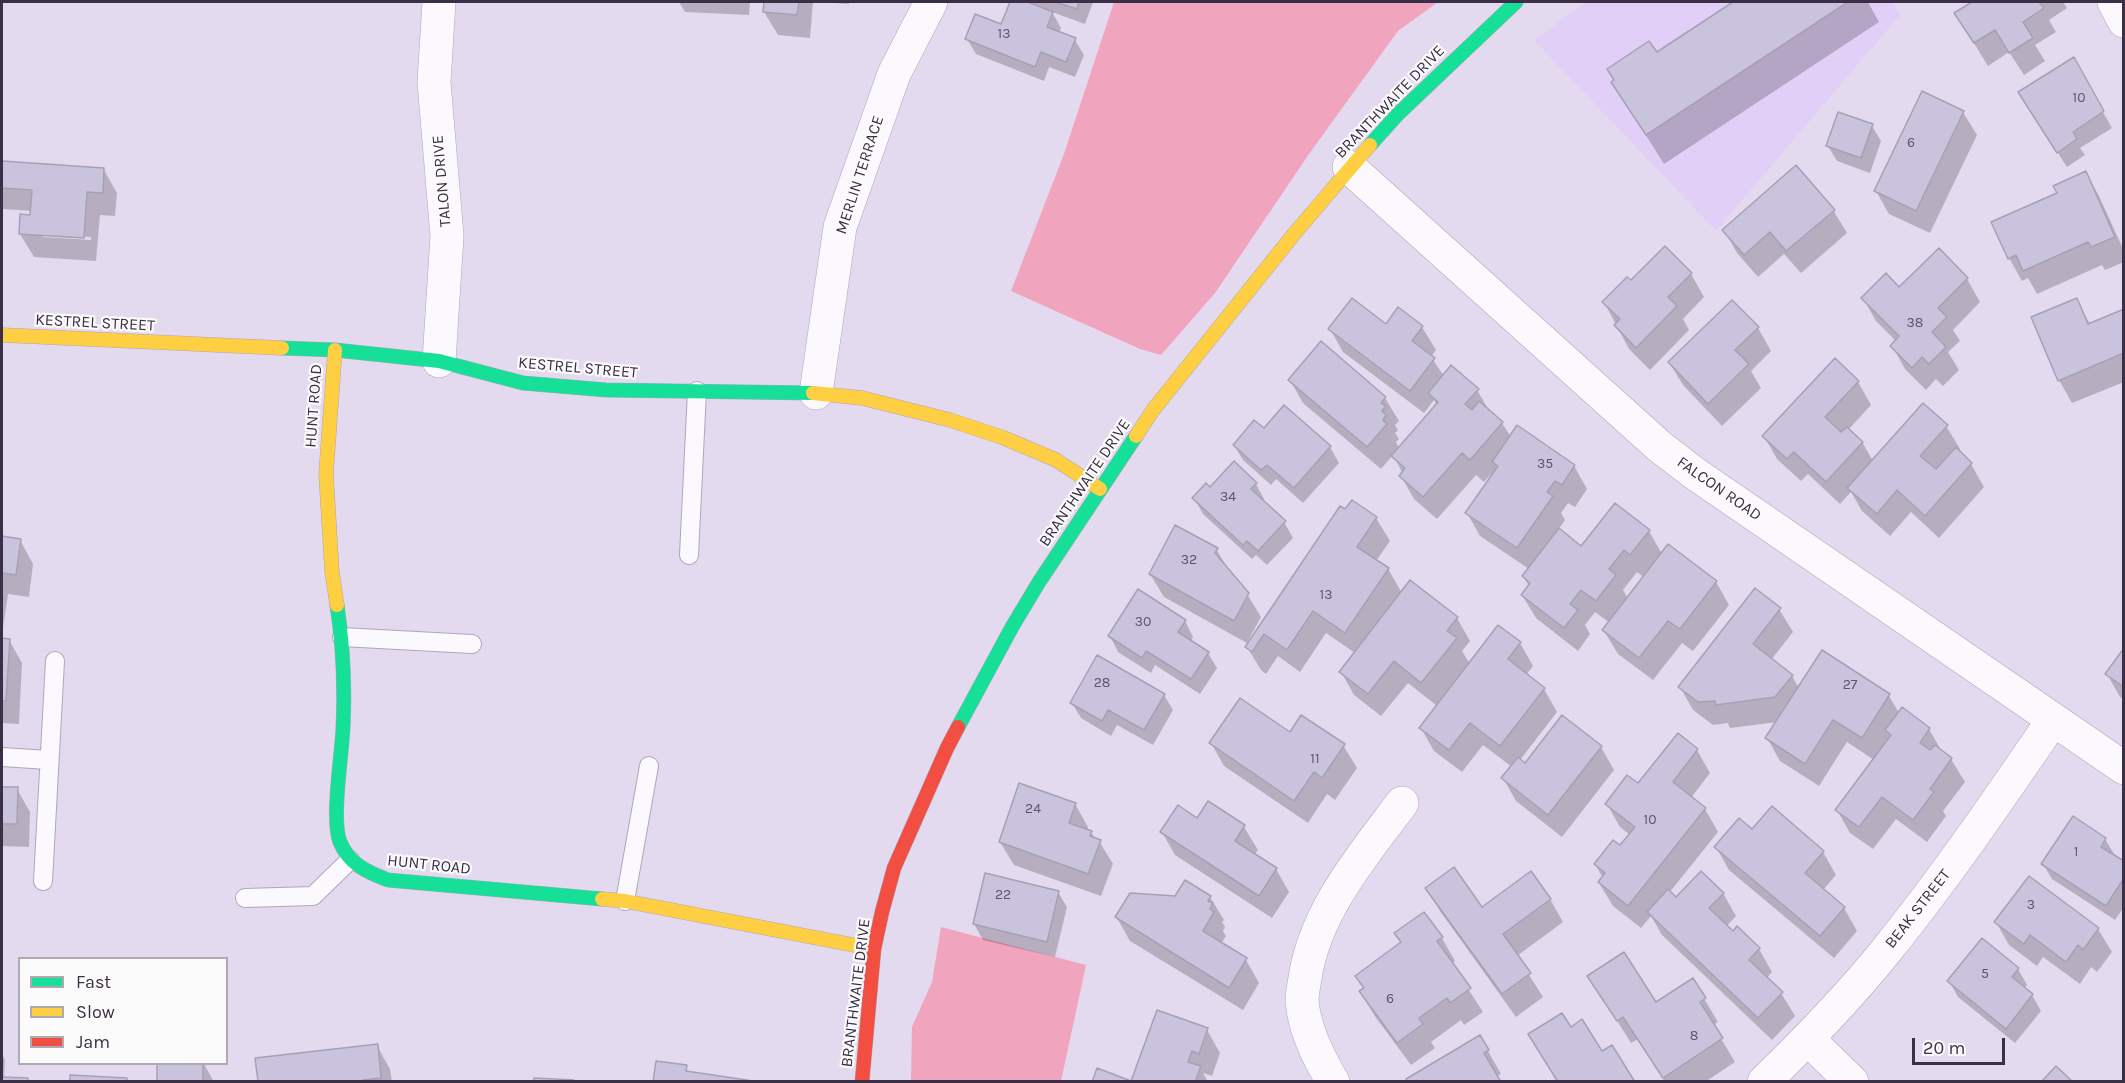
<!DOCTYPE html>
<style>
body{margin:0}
#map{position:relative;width:2125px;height:1083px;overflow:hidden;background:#e4daef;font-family:Karla,sans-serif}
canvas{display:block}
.frame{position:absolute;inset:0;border:3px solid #3b2f47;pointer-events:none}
.legend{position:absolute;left:18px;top:957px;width:210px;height:108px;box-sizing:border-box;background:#fbfbfb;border:2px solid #aea9b3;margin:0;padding:8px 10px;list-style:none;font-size:18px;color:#3b2f47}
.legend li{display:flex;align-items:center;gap:12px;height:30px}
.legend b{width:30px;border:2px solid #aea9b3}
.scale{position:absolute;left:1912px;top:1038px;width:93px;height:27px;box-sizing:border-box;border:3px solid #3b2f47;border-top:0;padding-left:8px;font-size:18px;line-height:21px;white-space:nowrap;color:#3b2f47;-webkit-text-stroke:4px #fbfbfb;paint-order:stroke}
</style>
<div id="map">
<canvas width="2125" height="1083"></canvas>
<div class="frame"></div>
<ul class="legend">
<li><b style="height:8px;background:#16e098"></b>Fast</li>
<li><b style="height:8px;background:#ffcf43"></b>Slow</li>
<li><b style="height:8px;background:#f24e42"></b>Jam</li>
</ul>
<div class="scale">20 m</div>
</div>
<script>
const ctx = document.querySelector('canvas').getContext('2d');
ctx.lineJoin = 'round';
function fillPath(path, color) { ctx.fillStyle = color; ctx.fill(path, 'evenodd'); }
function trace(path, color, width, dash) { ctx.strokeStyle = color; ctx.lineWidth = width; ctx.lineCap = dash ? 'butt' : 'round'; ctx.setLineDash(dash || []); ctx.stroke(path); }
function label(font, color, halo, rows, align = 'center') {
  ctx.font = font + ' Karla,sans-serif'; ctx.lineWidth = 4.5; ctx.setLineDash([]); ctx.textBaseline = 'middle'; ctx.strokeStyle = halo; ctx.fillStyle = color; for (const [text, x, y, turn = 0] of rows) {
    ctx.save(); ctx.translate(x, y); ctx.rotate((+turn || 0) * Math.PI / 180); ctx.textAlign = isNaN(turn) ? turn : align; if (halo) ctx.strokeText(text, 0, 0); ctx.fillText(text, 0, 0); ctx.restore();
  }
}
const built = new Path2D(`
 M1586 2H1893L1900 15 1716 231 1534 40Z`);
const green = new Path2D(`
 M1114 2H1438L1398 31 1309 154 1215 293 1161 355 1140 349 1011 291 1064 154Z
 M941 927 1086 965 1061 1081H911L912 1027 932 982Z`);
const shadow = new Path2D(`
 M679 2H750L749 15 685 12Z
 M765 2H813L810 38 778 35 764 12Z
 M821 2H849V4Z
 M1011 2H1093L1085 24 1052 12 1061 28 1059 33 1075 40 1084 55 1075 77 1049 67 1044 81 976 54 967 39 1002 26Z
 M1734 2H1868L1879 22 1664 164 1613 83Z
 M1975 2H2063L2067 8 2049 20 2056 32 2035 45 2045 61 2024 75 2009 52 1988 66 1956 14Z
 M2073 59 2112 128 2080 148 2085 155 2067 167 2029 108Z
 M1963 112 1977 135 1930 233 1889 214 1876 191Z
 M1872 126 1881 141 1870 173 1837 161 1828 146Z
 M2 162 104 170 117 193 115 216 100 215 96 261 34 257 20 234 31 216 32 211 2 209ZM43 234 91 237V240L43 237Z
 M2086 173 2099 196 2124 251V262L2105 270 2102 265 2037 294 2028 278 2022 281 2009 258 2059 194Z
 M1833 210 1847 233 1801 273 1784 254 1758 277 1737 253 1724 230Z
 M1939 250 1967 279 1980 302 1953 330 1960 341 1948 352 1959 370 1943 386 1936 379 1926 390 1905 369 1892 346 1896 341 1876 321 1863 298 1899 289Z
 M1691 274 1704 297 1683 319 1689 330 1650 370 1629 349 1604 302 1631 282Z
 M2076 300 2090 324 2124 310V382L2072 403 2059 380Z
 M1399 309 1422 327 1436 350 1431 357 1444 376 1477 390 1490 412 1502 423 1511 437 1574 466 1587 489 1575 507 1568 503 1561 513 1565 520 1558 530 1582 548 1649 531 1662 554 1716 582 1729 605 1693 651 1682 643 1653 680 1618 654 1604 631 1610 623 1595 612 1585 625 1590 634 1578 651 1536 618 1522 595 1529 586 1523 576 1529 569 1480 536 1467 513 1493 475 1491 474 1484 482 1476 475 1437 519 1414 499 1401 476 1403 474 1393 455 1381 469 1303 403 1290 380 1385 398 1399 421 1395 425 1398 430 1395 433 1399 439 1396 442 1399 448 1437 406 1434 400 1424 413 1343 352 1330 329 1386 326ZM1637 572 1645 578 1628 599 1623 590Z
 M1758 328 1771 351 1751 371 1761 388 1722 426 1683 385 1669 362Z
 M1858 382 1871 405 1848 430 1862 442 1873 461 1946 426 1960 449 1958 451 1971 464 1984 487 1939 538 1911 512 1890 536 1862 511 1851 492 1840 504 1808 474 1801 481 1777 459 1764 436Z
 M1284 407 1330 447 1339 463 1303 503 1276 479 1271 485 1243 460 1234 445 1264 430Z
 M1256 484 1264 499 1262 502 1284 522 1293 538 1267 565 1256 555 1252 559 1203 514 1194 498 1210 489Z
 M1352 502 1376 518 1390 541 1376 561 1388 569 1402 593 1457 618 1470 641 1462 651 1470 664 1520 643 1533 666 1526 675 1544 689 1557 712 1520 760 1525 765 1601 747 1614 770 1562 837 1516 801 1503 778 1512 767 1483 745 1462 772 1434 751 1421 728 1437 706 1408 683 1381 716 1354 695 1341 672 1355 653 1326 633 1300 672 1278 656 1266 674 1261 670 1247 647Z
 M2 538 20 540 33 564 29 597 8 594 2 635Z
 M1216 549 1230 572 1247 594 1261 617 1247 643 1164 597 1150 574Z
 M1779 609 1793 632 1771 660 1792 676 1799 688 1889 696 1899 713 1929 729 1942 752 1951 759 1965 782 1943 811 1946 816 1927 842 1896 819 1873 849 1850 833 1837 810 1874 760 1847 742 1819 786 1780 761 1767 738 1778 722 1730 728 1728 723 1713 725 1693 710 1680 687Z
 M1185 621 1193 637 1190 642 1208 653 1217 668 1200 694 1155 665 1151 673 1118 652 1110 636Z
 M2 640H9L22 663 19 724 2 723Z
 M2124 650V699L2120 697 2107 674Z
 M1164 695 1173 710 1153 745 1117 725 1111 736 1081 718 1072 703Z
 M1290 734 1343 745 1357 768 1335 800 1327 794 1308 823 1224 766 1211 743Z
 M1678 735 1697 750 1710 773 1691 798 1705 809 1718 832 1669 893 1676 899 1723 893 1736 916 1726 927 1733 933 1737 928 1759 949 1772 972 1766 979 1781 993 1795 1016 1772 1040 1662 935 1651 916 1641 928 1613 906 1599 883 1603 878 1595 864 1620 847 1630 835 1620 827 1607 804 1638 785Z
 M2 788 17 789 30 812 29 847 2 846Z
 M1208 803 1244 827 1258 850 1254 855 1276 869 1289 892 1272 918 1175 855 1162 832 1198 820Z
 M1075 804 1088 827 1087 830 1091 832 1096 840 1099 841 1113 864 1101 896 1014 865 1000 842Z
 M1752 831 1823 852 1836 875 1823 890 1844 908 1857 931 1834 958 1729 870 1716 847Z
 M2105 839 2114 854 2113 856 2124 863V907L2115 920 2052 879 2043 864Z
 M1186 882 1210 897 1224 920 1222 922 1225 927 1223 931 1226 936 1221 944 1246 960 1259 983 1243 1010 1130 941 1117 918 1176 898Z
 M1427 888 1482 909 1550 899 1563 922 1517 956 1543 997 1516 1017 1440 911Z
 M1058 892 1067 907 1055 957 983 940 974 924Z
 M1424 914 1442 938 1455 961 1452 964 1483 1012 1464 1025 1461 1020 1431 1042 1435 1048 1411 1065 1374 1015 1361 992 1402 944Z
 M1996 922 2098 929 2112 952 2097 972 2091 967 2080 984 2043 957 2037 966 2009 945Z
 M2018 969 2027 985 2024 989 2032 995 2041 1011 2015 1043 1958 997 1949 981Z
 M1589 976 1656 1004 1693 980 1718 1022 1713 1025 1735 1062 1705 1082H1665L1638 1039 1631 1043Z
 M1207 1030 1220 1053 1212 1076 1203 1073 1208 1082H1132Z
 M1480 1037 1501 1074 1496 1077 1409 1082Z
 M377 1046 390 1069 392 1082H259Z
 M2 1054 5 1060 4 1079 27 1080 28 1082H2Z
 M158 1064H204L214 1082H158Z`);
const building = new Path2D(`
 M764 2H799L797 15 763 12Z
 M1010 2H1028L1053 12 1047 27 1076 38 1066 62 1041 52 1035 67 965 39 975 14 1001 24Z
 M1055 2H1079L1077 9Z
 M1733 2H1848L1646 135 1611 82 1614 80 1607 69 1649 41 1657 52Z
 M1972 2H2039L2044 8 2023 22 2033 38 2009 53 1995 30 1974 43 1954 13Z
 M2074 57 2104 111 2073 132 2077 139 2057 153 2018 92Z
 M1922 91 1964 111 1916 211 1874 191Z
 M1838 112 1873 124 1861 158 1826 146Z
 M2 161 104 168 103 193 87 192 84 238 19 234 20 214 30 215 32 190 2 188Z
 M1796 165 1835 210 1786 251 1770 232 1744 255 1722 230Z
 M2086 171 2115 237 2091 247 2088 242 2023 271 2016 255 2008 259 1991 222 2057 193 2053 186Z
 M1665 246 1692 273 1668 297 1677 306 1636 348 1614 325 1620 319 1602 302 1627 277 1631 280Z
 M1939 248 1968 278 1938 308 1947 317 1932 332 1946 347 1929 364 1922 357 1912 368 1890 346 1899 336 1861 298 1886 273 1899 287Z
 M1352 298 1386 324 1398 307 1423 326 1412 341 1435 358 1410 391 1328 329Z
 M2077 298 2088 324 2124 309V353L2058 381 2031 317Z
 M1732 300 1759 327 1735 350 1749 364 1708 404 1668 362Z
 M1321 341 1386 397 1381 403 1386 406 1382 411 1386 415 1383 420 1387 424 1367 447 1288 380Z
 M1835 358 1859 381 1825 417 1841 432 1847 427 1863 442 1826 482 1794 452 1787 459 1762 436Z
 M1451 365 1479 389 1465 404 1472 410 1479 401 1503 422 1470 460 1462 453 1423 497 1399 476 1405 468 1391 456 1438 402 1428 393Z
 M1923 403 1948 425 1920 456 1936 469 1956 447 1972 463 1925 516 1897 490 1877 514 1847 488Z
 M1284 405 1331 446 1294 488 1267 465 1261 470 1233 445 1254 420 1264 428Z
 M1517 425 1575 465 1562 485 1555 481 1547 492 1553 496 1517 548 1465 513 1498 466 1492 462Z
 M1234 461 1257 483 1251 489 1286 521 1258 551 1247 541 1243 545 1192 498 1206 483 1210 487Z
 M1352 500 1377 517 1357 547 1389 568 1345 633 1313 611 1287 650 1264 634 1252 652 1245 647 1340 506 1345 509Z
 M1615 503 1650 530 1630 555 1624 550 1609 569 1616 575 1596 601 1581 590 1570 604 1578 610 1564 628 1521 595 1530 583 1522 576 1559 528 1581 546Z
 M1175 525 1218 548 1215 553 1249 593 1234 621 1149 574Z
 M2 536 21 539 16 575 2 573Z
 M1668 544 1717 581 1680 629 1668 621 1639 658 1602 630Z
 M1410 580 1458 617 1447 631 1457 638 1421 683 1394 661 1368 694 1339 672Z
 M1755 588 1781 608 1753 644 1793 675 1775 697 1716 705 1715 701 1698 702 1678 687Z
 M1138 589 1186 620 1178 632 1209 652 1191 679 1146 651 1142 658 1108 636Z
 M1498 625 1521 642 1508 659 1545 688 1500 746 1470 723 1449 750 1419 728Z
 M2 638 10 639 6 701H2Z
 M2124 648V687L2105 674Z
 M1822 650 1890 694 1862 738 1833 720 1805 764 1765 738Z
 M1097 655 1165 694 1144 730 1108 710 1102 721 1070 703Z
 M1240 698 1290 732 1301 715 1345 744 1322 778 1314 772 1294 801 1209 743Z
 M1902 707 1930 728 1920 743 1930 750 1935 745 1952 758 1930 789 1934 792 1913 820 1882 797 1859 827 1835 810 1891 735 1885 730Z
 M1562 715 1602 746 1548 815 1501 778 1518 757 1525 763Z
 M1678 733 1698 749 1673 782 1706 808 1628 906 1598 882 1605 873 1594 864 1613 840 1620 845 1635 827 1605 804 1627 775 1638 783Z
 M1019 783 1076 803 1069 823 1092 831 1090 836 1101 840 1088 874 999 842Z
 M2 787H18L17 824H2Z
 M1208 801 1245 825 1235 841 1277 868 1259 896 1160 832 1178 805 1197 818Z
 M1772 806 1824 851 1805 873 1845 907 1820 936 1714 847 1739 818 1752 829Z
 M2073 816 2106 838 2101 847 2124 861V878L2106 906 2041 864Z
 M1454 867 1482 907 1531 871 1551 899 1503 934 1531 973 1502 994 1425 888Z
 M1701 871 1724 893 1709 908 1733 931 1737 926 1760 948 1749 960 1783 992 1758 1018 1647 912 1668 889 1676 897Z
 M985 873 1059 891 1047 942 973 924Z
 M2029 876 2099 928 2083 950 2078 945 2066 962 2030 935 2024 944 1994 922Z
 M1185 880 1211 896 1208 901 1213 903 1210 909 1214 912 1203 931 1247 958 1229 988 1115 917 1130 893 1175 896Z
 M1424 912 1443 937 1437 941 1471 988 1450 1003 1447 998 1419 1018 1423 1024 1397 1043 1359 991 1364 988 1355 976 1401 942 1394 933Z
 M1982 938 2019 968 2012 977 2033 994 2006 1029 1947 981Z
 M1624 952 1656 1002 1693 978 1706 998 1700 1002 1723 1038 1663 1078 1623 1017 1617 1021 1587 976Z
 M1157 1010 1208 1028 1199 1054 1192 1051 1188 1062 1201 1066 1195 1082H1092L1097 1068 1131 1081Z
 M1562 1013 1571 1027 1582 1019 1602 1051 1612 1045 1635 1082H1558L1528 1034Z
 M1480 1035 1489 1050 1484 1053 1501 1082H1407L1406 1079Z
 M378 1044 381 1078 363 1080V1082H258L255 1058Z
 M656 1061 687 1065 686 1071 760 1082H653Z
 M157 1064H203V1082H157Z
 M2056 1066 2073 1082H2041Z
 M70 1075 127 1078V1082H70Z
 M2 1077 28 1078V1082H2Z
 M534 1078 574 1080V1082H534Z`);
const lane = new Path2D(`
 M689 555 697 391
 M342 637 472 644
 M2 757 48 760
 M43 881 55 661
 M245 898 313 896 350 860
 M625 901 649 766`);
const street = new Path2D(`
 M2114 2 2124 21
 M1349 167 1659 446 1694 473 2124 768
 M439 361 447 236 434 82 439 2
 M816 393 840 227 894 74 931 2
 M1808 1039 1852 1082
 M1333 1082C1318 1057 1304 1029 1302 1000 1302 993 1304 985 1305 978 1315 911 1363 855 1402 803
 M1764 1082C1806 1041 1848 998 1885 952 1945 878 1999 799 2053 720`);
const fast = new Path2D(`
 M1370 145 1398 114 1516 2
 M282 348 335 350 439 361 523 383 606 390 813 393
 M337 605C343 645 345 687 343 728 342 754 331 820 340 842 349 864 367 872 388 880L602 899
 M958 727 1012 627 1039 582 1136 436`);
const slow = new Path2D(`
 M2 335 282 348
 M335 350 326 474 332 572 337 605
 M813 393 862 398 950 420 1004 438 1056 460 1100 489
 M1136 436 1153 410 1294 234 1370 145
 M602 899 625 901 874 949`);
const jam = new Path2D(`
 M862 1082 874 949 882 912 894 868 947 748 958 727`);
const numberNames = [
 ["13",1004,34],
 ["10",2079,98],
 ["6",1911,143],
 ["38",1915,323],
 ["35",1545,464],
 ["34",1228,497],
 ["32",1189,560],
 ["13",1326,595],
 ["30",1143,622],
 ["28",1102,683],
 ["27",1850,685],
 ["11",1315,759],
 ["24",1033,809],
 ["10",1650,820],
 ["1",2076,852],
 ["22",1003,895],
 ["3",2031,905],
 ["5",1985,974],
 ["6",1390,999],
 ["8",1694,1036]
];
const streetNames = [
 ["BRANTHWAITE DRIVE",1390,102,-46],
 ["MERLIN TERRACE",860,175,-72],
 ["TALON DRIVE",442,181,-95],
 ["KESTREL STREET",95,323,3],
 ["KESTREL STREET",578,368,5],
 ["HUNT ROAD",314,406,-86],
 ["BRANTHWAITE DRIVE",1085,483,-56],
 ["FALCON ROAD",1719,489,35],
 ["HUNT ROAD",429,865,6],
 ["BEAK STREET",1918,909,-52],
 ["BRANTHWAITE DRIVE",856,993,-83]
];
fillPath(built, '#e2cff7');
fillPath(green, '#f1a4be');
fillPath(shadow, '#0003');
fillPath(building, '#cac3de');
trace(building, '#a6a0b5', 1.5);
trace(lane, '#b0a6bb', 20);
trace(street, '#b0a6bb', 34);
trace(fast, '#b0a6bb', 15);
trace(slow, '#b0a6bb', 15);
trace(jam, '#b0a6bb', 15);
trace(lane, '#fbf9fd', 18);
trace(street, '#fbf9fd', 33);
trace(fast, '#16e098', 14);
trace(slow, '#ffcf43', 14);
trace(jam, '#f24e42', 14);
label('14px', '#5f546d', null, numberNames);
label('16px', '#3b2f47', '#fbfbfb', streetNames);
</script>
